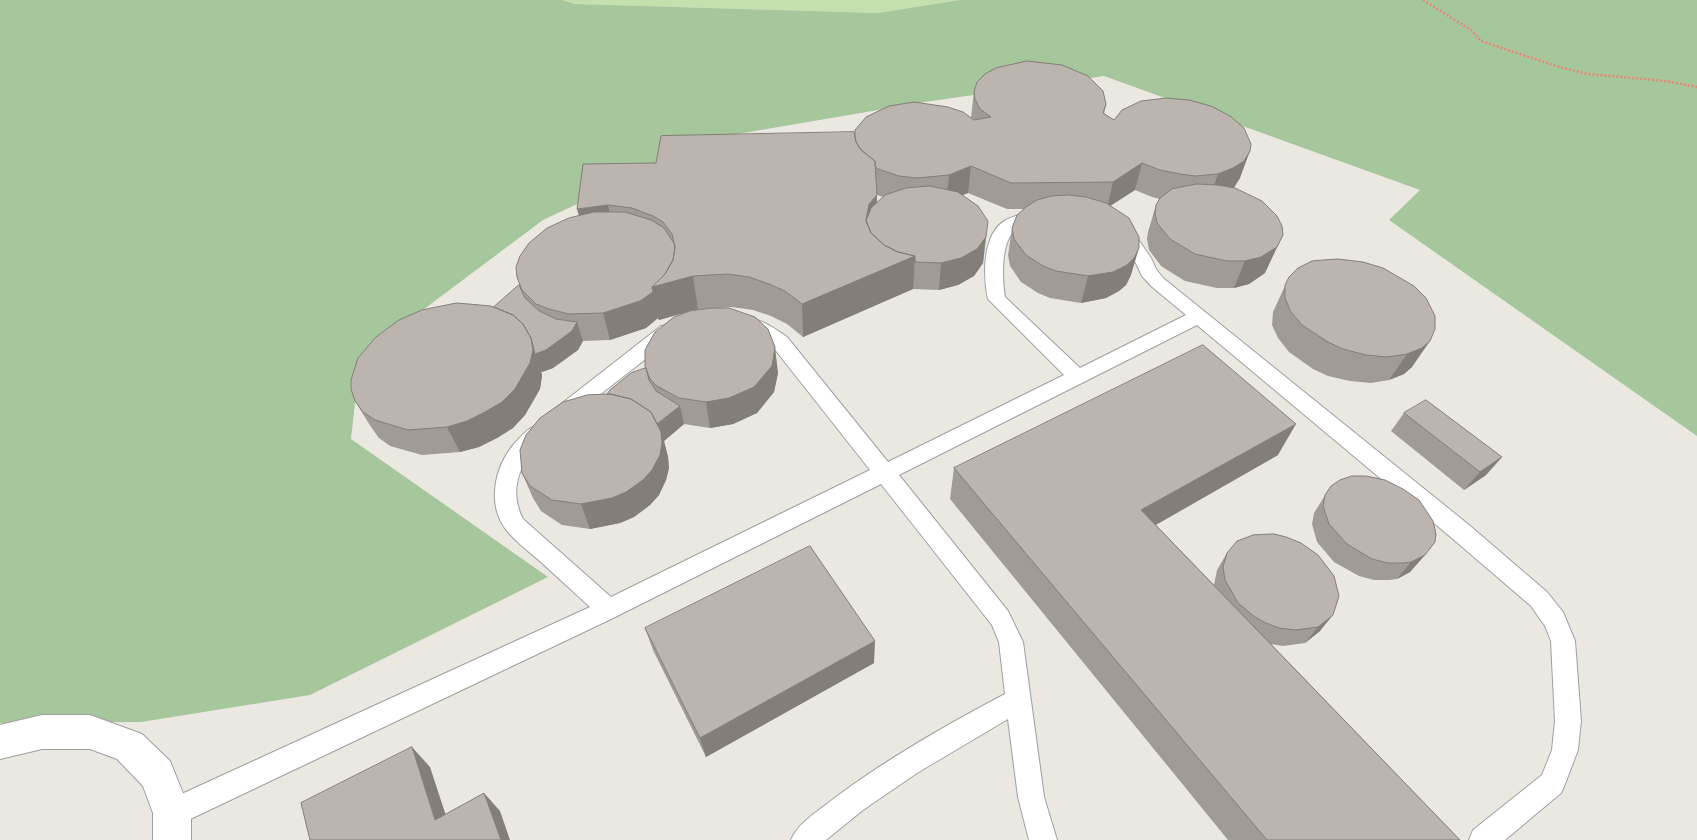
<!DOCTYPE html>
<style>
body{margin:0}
canvas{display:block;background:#ebe8e2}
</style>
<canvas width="1697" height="840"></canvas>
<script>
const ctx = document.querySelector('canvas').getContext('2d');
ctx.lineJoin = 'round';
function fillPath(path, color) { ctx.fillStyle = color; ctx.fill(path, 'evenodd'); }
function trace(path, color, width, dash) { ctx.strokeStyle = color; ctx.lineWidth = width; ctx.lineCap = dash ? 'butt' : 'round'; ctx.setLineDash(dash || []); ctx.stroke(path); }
const grass = new Path2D(`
 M562 0H960L878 13 575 4Z`);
const forest = new Path2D(`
 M0 0H562L575 4 878 13 960 0H1697V436L1389 220 1420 190 1104 76 925 102 720 137 543 220 360 357 351 439 548 577 310 695 141 722 0 723Z`);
const path = new Path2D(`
 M1423 0 1471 30 1481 41 1559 67 1588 74 1666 81 1697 87`);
const lane = new Path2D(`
 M1028 213 1046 214 1048 218 1046 222C1037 224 1027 222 1019 227 1000 237 1002 278 1005 297L1080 368 1186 315 1151 286 1142 276 1134 259 1115 230 1117 226 1123 225 1129 226 1151 258 1156 269 1163 278 1469 525 1547 592 1563 612 1575 641 1581 721 1578 750 1565 784 1561 793 1505 840H1469L1473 830 1542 775 1552 750 1555 721 1551 641 1545 626 1531 606 1453 539 1197 325 899 475 1008 611 1023 642 1044 797 1057 840H1029L1018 797 1008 719 917 773 863 810 826 840H791C798 823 817 812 832 800 886 759 945 726 1005 694L999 642 992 625 881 484 609 620 182 823 172 826 162 823 159 813 162 803 590 607C574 592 558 578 542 563 531 553 517 543 508 532 486 506 494 468 514 444 523 434 534 421 548 425L551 431C547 438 541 443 535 449 517 469 510 493 523 519L611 597 870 470 773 347 758 336 741 329 738 324 741 319C756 315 774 328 787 337L888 462 1064 375 988 299C983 276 982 233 1006 220 1013 216 1021 215 1028 213Z
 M668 325 675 326 677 331 675 336 570 418 563 421 556 418 553 413 556 408 661 326Z`);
const street = new Path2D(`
 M42 715H90L142 734 170 761 191 813V840H153V813L143 786 117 759 90 749H42L0 759V725Z`);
const wall = new Path2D(`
 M974 91 1106 104 1104 114 1114 120 1240 178 1234 188 1265 273 1249 284 1234 288H1217L1185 281 1161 266 1149 250 1147 239 1148 232 1156 205 1160 199 1152 197 1135 190 1110 206 1131 275 1126 285 1119 291 1106 298 1081 303 1050 298 1038 293 1021 282 1010 266 1008 255 1012 228 1023 209H1007L968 193 962 195 986 237 983 263 974 276 958 285 939 290 913 289 803 337 787 324 771 316 753 310 732 307 718 308 778 373 774 392 757 413 733 424 710 428 684 424 664 441 668 457 669 468 666 480 659 495 650 505 634 517 620 523 590 529 562 525 541 511 533 498 522 473 607 394 645 368 690 311 659 320 658 318 646 328 610 340 583 341 578 350 553 368 542 372 541 370 542 376 540 389 525 415 513 428 497 438 479 447 460 452 422 455 390 446 379 438 371 427 355 401 494 307 519 285 579 216 656 163 855 137 971 118ZM877 195 883 197 877 202Z
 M1363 262 1412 367 1404 374 1389 380 1371 383 1350 381 1328 376 1313 369 1289 352 1278 338 1272 325 1273 312 1289 277Z
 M1404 413 1502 457 1486 475 1464 490 1391 431Z
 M1278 455 1156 525 1214 585 1217 570 1227 553 1274 534 1320 631 1305 643 1283 646 1271 644 1460 840H1228L950 499 954 468Z
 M1331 486 1425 555 1410 572 1397 579 1389 580H1374L1359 576 1334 562 1317 542 1312 524 1314 513Z
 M645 628 874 663 706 757 653 650Z`);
const shadedWall = new Path2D(`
 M1250 151 1240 178 1234 187 1224 195 1209 200 1218 174Z
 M1142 163 1135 190 1107 208 1113 182Z
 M971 166 968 193 946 202 949 175Z
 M877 195 876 228 866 220 869 204Z
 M608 205 616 238 586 242 577 209Z
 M1283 235 1265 273 1249 284 1234 288 1245 261Z
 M986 237 983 263 974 276 958 285 939 290 941 263Z
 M1139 248 1131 275 1126 285 1119 291 1106 298 1081 303 1088 276Z
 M915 256 913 289 803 337 802 304Z
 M693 276 698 309 659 320 658 318 646 328 610 340 603 313 652 287Z
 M577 322 583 341 578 350 553 368 542 372 541 370 542 376 540 389 525 415 513 428 497 438 479 447 460 452 447 427 531 338Z
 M1430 341 1412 367 1404 374 1389 380 1407 354Z
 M775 347 778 373 774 392 757 413 733 424 710 428 706 402Z
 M680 406 684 424 664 441 668 457 669 468 666 480 659 495 650 505 634 517 620 523 590 529 581 504 657 424Z
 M1296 424 1278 455 1129 540 1141 510Z
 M1502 457 1486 475 1464 490 1480 472Z
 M1425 555 1410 572 1397 579 1411 562Z
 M1333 615 1320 631 1305 643 1318 627Z
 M875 641 874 663 706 757 700 738Z
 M412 747 430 767 453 837 435 820Z
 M484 793 500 811 510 840H501Z`);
const building = new Path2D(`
 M1027 61 1062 65 1088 76 1103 91 1106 104 1103 113 1114 120 1122 110 1141 101 1166 98 1189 100 1211 106 1230 116 1244 128 1251 144 1250 151 1244 161 1233 168 1218 174 1195 176 1180 174 1160 170 1142 163 1113 182 1011 183 971 166 949 175 917 178 899 176 878 169 875 166V161L861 150 856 142 855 137V130L866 117 889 106 914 102 948 107 963 112 974 120 991 117 980 109 975 99 974 91 977 82 985 74 996 68Z
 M854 132 856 142 861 150 875 161 877 195 869 204 866 220 871 233 884 245 898 252 915 256 802 304 785 291 769 284 749 277 728 274 693 276 652 287 665 274 673 260 675 247 672 234 663 222 653 216 632 208 608 205 577 209 583 164 656 163 661 136Z
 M1197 184 1218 185 1235 188 1262 201 1277 216 1282 226 1283 235 1277 247 1261 257 1245 261H1227L1195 254 1170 239 1157 223 1155 213 1156 205 1160 198 1172 189Z
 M930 186 958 192 978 206 988 221 986 237 977 249 961 258 941 263 916 262H915V256L898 252 884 245 871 233 866 221 871 208 885 195 906 188Z
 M1069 195 1086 197 1106 203 1129 218 1139 237V248L1134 258 1127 265 1113 272 1088 276 1056 271 1043 266 1026 255 1014 239 1012 228 1017 215 1026 207 1037 200 1052 196Z
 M594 212H625L651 220 664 228 675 245V247L673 260 665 274 652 287 653 292 640 301 603 313 569 314 549 309 536 304 522 290 517 277 516 267 520 256 529 243 547 228 569 218Z
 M1338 259 1363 262 1383 268 1414 286 1426 298 1435 316V329L1430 341 1422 348 1407 354 1387 357 1366 355 1343 349 1328 342 1302 325 1291 312 1285 298V285L1289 277 1298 268 1312 261Z
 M519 285 525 298 539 311 556 319 577 322 572 331 546 350 535 354 531 338 523 324 513 315 494 307Z
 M457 303 491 306 513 315 523 324 531 338 533 350 530 363 515 389 502 402 485 412 467 421 447 427 408 430 375 420 363 412 355 401 351 389V380L358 358 376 337 399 320 422 310Z
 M712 308H729L755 317 768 329 775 347 772 366 754 387 729 398 706 402 679 398 657 386 650 379 645 366V350L655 332 674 317 690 311Z
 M1203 345 1296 424 1141 510 1460 840H1267L954 468Z
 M646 368 649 380 656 391 680 406 657 424 651 412 631 399 610 394H607L610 390 631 373Z
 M610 394 631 399 651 412 661 432 662 443 660 455 652 470 643 480 626 492 612 498 581 504 552 500 530 486 522 473 520 450 526 435 540 418 563 402 587 395Z
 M1426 400 1502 457 1480 472 1404 413Z
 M1352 476H1366L1385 480 1403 489 1419 500 1433 521 1436 534 1435 542 1425 555 1411 562 1404 563H1388L1372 559 1347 544 1329 524 1323 506 1325 495 1331 486 1340 480Z
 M1274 534 1286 537 1301 543 1318 555 1334 576 1339 596 1333 615 1318 627 1295 630 1279 628 1266 623 1255 617 1238 603 1225 580 1223 567 1227 553 1237 541 1253 535Z
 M810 546 875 641 700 738 645 628Z
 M412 747 435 820 484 793 501 840H310L301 803Z`);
fillPath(grass, '#c4e0ad');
fillPath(forest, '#a6c69b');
trace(lane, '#9f9f9f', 2);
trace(street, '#9f9f9f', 2);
trace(path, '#e78676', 2.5, [2, 2]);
fillPath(lane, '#fff');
fillPath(street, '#fff');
fillPath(wall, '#a19b96');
fillPath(shadedWall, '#837e7a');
fillPath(building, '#bbb4af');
trace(building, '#837e7a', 1);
</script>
